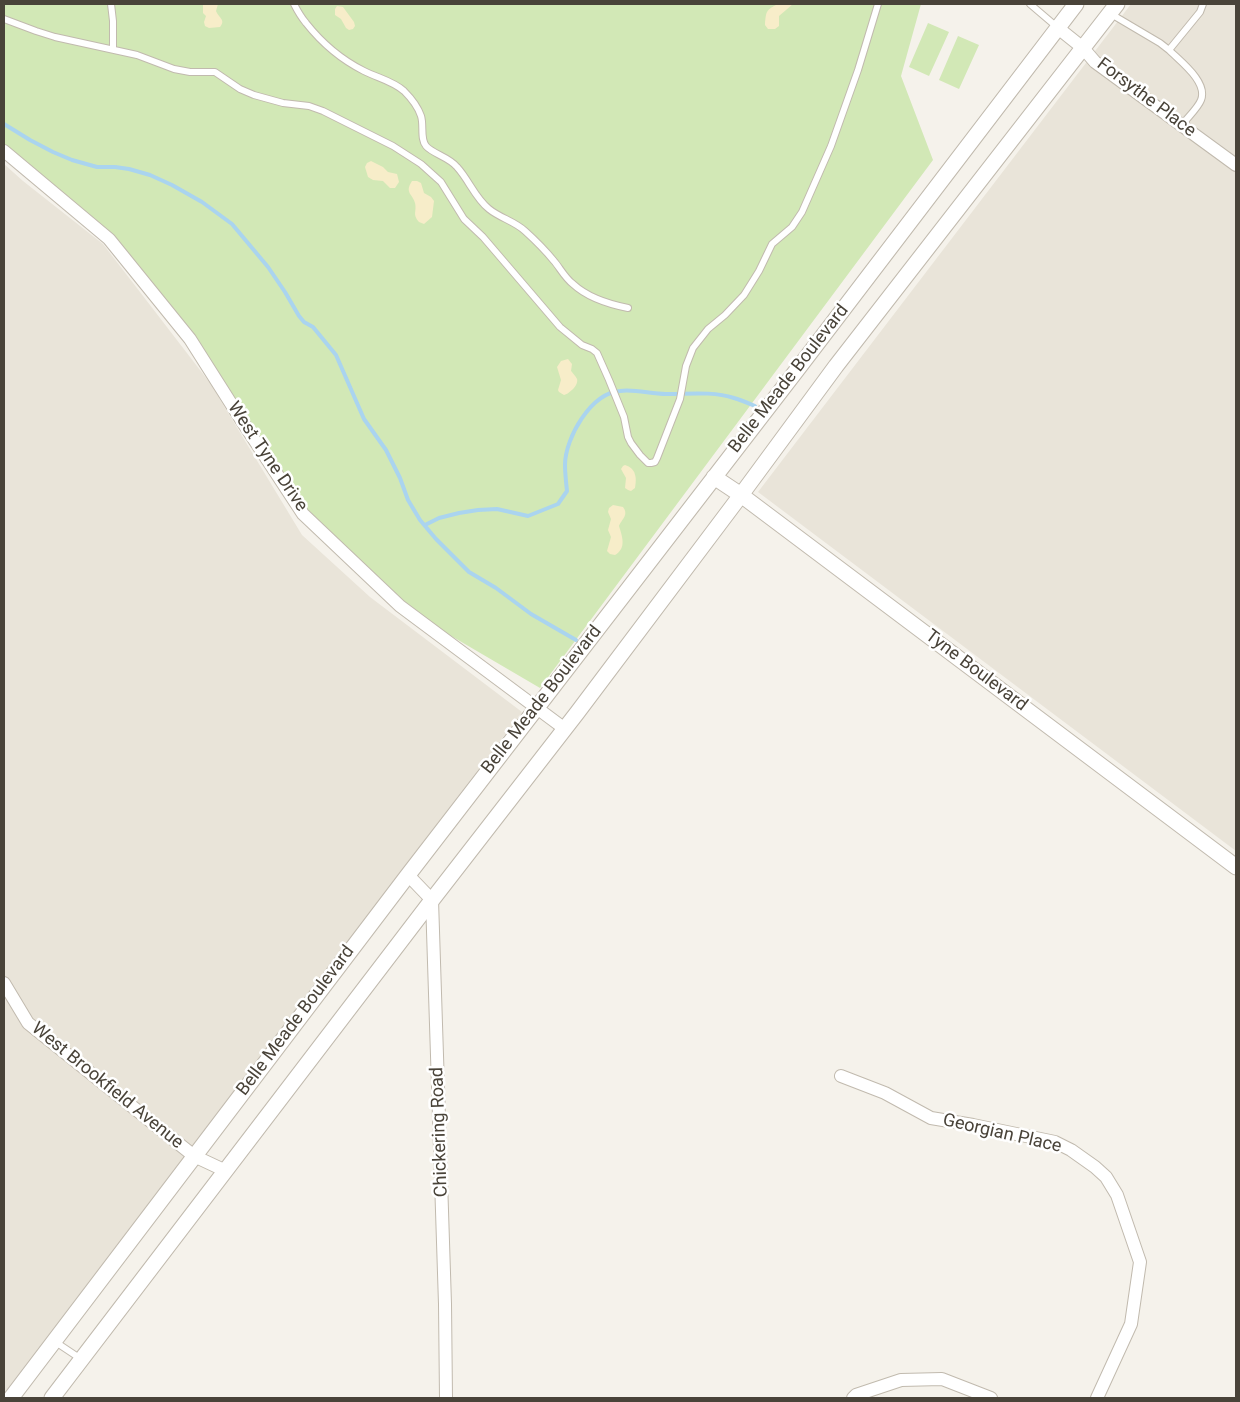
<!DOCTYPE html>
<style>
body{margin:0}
#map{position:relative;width:1240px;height:1402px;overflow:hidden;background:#f5f2eb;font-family:Roboto,sans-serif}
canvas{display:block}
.frame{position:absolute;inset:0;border:5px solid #494339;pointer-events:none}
</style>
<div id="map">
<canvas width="1240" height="1402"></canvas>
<div class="frame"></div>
</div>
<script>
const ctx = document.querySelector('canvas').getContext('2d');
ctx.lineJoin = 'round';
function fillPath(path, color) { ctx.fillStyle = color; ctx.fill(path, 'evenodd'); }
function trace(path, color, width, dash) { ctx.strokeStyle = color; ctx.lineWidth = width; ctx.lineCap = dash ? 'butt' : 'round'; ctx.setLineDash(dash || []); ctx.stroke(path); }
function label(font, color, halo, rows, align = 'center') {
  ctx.font = font + ' Roboto,sans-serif'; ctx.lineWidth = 5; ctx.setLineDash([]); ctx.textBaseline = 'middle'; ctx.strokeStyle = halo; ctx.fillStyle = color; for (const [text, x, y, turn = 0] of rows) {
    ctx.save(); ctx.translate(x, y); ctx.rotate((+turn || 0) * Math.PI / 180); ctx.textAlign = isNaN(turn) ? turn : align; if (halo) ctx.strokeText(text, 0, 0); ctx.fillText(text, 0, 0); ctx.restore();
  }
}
const residential = new Path2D(`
 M1131 4H1236V851L758 492Z
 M4 164 23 181 103 244 210 383 302 535 370 597 522 712 4 1393Z`);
const green = new Path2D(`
 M4 4H921L901 76 933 160 540 688 400 606 303 514 190 339 110 239 4 151Z
 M928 23 949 32 929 76 909 67Z
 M958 36 979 45 959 89 939 80Z`);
const sand = new Path2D(`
 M203 4H218L216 11C219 18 226 20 220 27L209 28 205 26 204 22 206 16 203 13Z
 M778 4H793L779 16V26L775 29H768L765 25C766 11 766 10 778 4Z
 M337 6 343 7 354 22 355 26 353 29 349 30 346 28 341 19 335 15V9Z
 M371 161 383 167 388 172 397 174 399 182 395 188H390L383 181 373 180 368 177 365 167 367 163Z
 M412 181H417L421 183 424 193 431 197 434 201 432 217 424 224 419 222C412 214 417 212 415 203 413 194 404 193 412 181Z
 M568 359 572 364 571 371C572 372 577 378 577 379 579 385 569 394 564 395L559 392 558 390 561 380 557 367 561 361Z
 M625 465C636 468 637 478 635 488L631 491 628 490 625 488 626 478 621 469 623 466Z
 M613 505 623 507C629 515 622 519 619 526 622 536 627 548 615 555L610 554 607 551 611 537 608 530 611 519 608 512 609 508Z`);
const stream = new Path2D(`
 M4 124 30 140 53 152 72 160 97 167H115L129 169 150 175 172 185 202 202 232 224 268 267 285 292 299 316 304 322 313 327 336 355 364 419 386 450 400 478 408 500 420 520 436 539 469 572 496 588 531 614 576 640
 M425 525 439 518 459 513 478 510 497 509 528 516 558 504 567 491C566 482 565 473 565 465 565 438 591 393 620 391 635 389 651 394 666 394 689 394 712 391 734 398 741 400 748 403 755 406`);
const service = new Path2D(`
 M111 4 113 21V49
 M294 4C297 10 301 17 306 23 321 42 342 60 364 71 378 78 393 81 404 91 411 98 418 107 421 116 424 125 420 139 426 146 433 154 449 157 457 167 469 180 475 198 489 209 500 218 514 221 525 231 535 240 545 250 554 261 560 268 565 278 573 284 588 298 608 304 628 308
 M1030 4 1057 27
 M1111 14 1160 43 1169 50
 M4 19 36 31 55 37 137 55 174 69 190 72H215L240 89 254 95 283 103 309 106 323 111 393 146 421 164 441 182 464 219 483 237 560 327 582 345 592 349 597 353 609 380 624 417 628 437 631 443 640 455 648 463H651L655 462 657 458 680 399 686 366 693 348 708 329 725 315 744 295 759 271 772 244 792 227 802 212 831 146 858 70 878 4
 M1182 125C1187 118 1198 108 1201 100 1208 82 1181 62 1169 50L1200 12 1203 4
 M54 1341 81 1359`);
const minor = new Path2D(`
 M1058 28 1083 48 1095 62 1236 165
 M4 151 109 239 190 339 242 421 303 514 400 606 565 729
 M408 875 432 900 445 1304 446 1398
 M4 983 28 1023 194 1156 226 1171
 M841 1076 885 1093 931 1118 973 1125 1055 1142 1071 1150 1095 1167 1106 1177 1117 1195 1140 1262 1131 1324 1097 1398
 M853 1398 856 1395 901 1380 942 1379 991 1398`);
const tertiary = new Path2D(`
 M714 477 741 495 1236 867
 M11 1398 408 875 800 366 1076 4
 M52 1398 432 900 577 713 741 495 836 366 1117 4`);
const streetNames = [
 ["Forsythe Place",1146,98,37],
 ["Belle Meade Boulevard",789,379,-52],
 ["West Tyne Drive",267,457,56],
 ["Tyne Boulevard",976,671,37],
 ["Belle Meade Boulevard",542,700,-52],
 ["Belle Meade Boulevard",296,1021,-53],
 ["West Brookfield Avenue",107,1086,39],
 ["Chickering Road",440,1132,-92],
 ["Georgian Place",1002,1134,13]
];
fillPath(residential, '#e9e4d9');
fillPath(green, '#d2e8b6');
fillPath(sand, '#f7edc9');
trace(stream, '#aad4ef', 4);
trace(service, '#c1baae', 8);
trace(minor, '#c1baae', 14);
trace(tertiary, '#c1baae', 17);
trace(service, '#fff', 6);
trace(minor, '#fff', 12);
trace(tertiary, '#fff', 15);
label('18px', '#494339', '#fff', streetNames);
</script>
